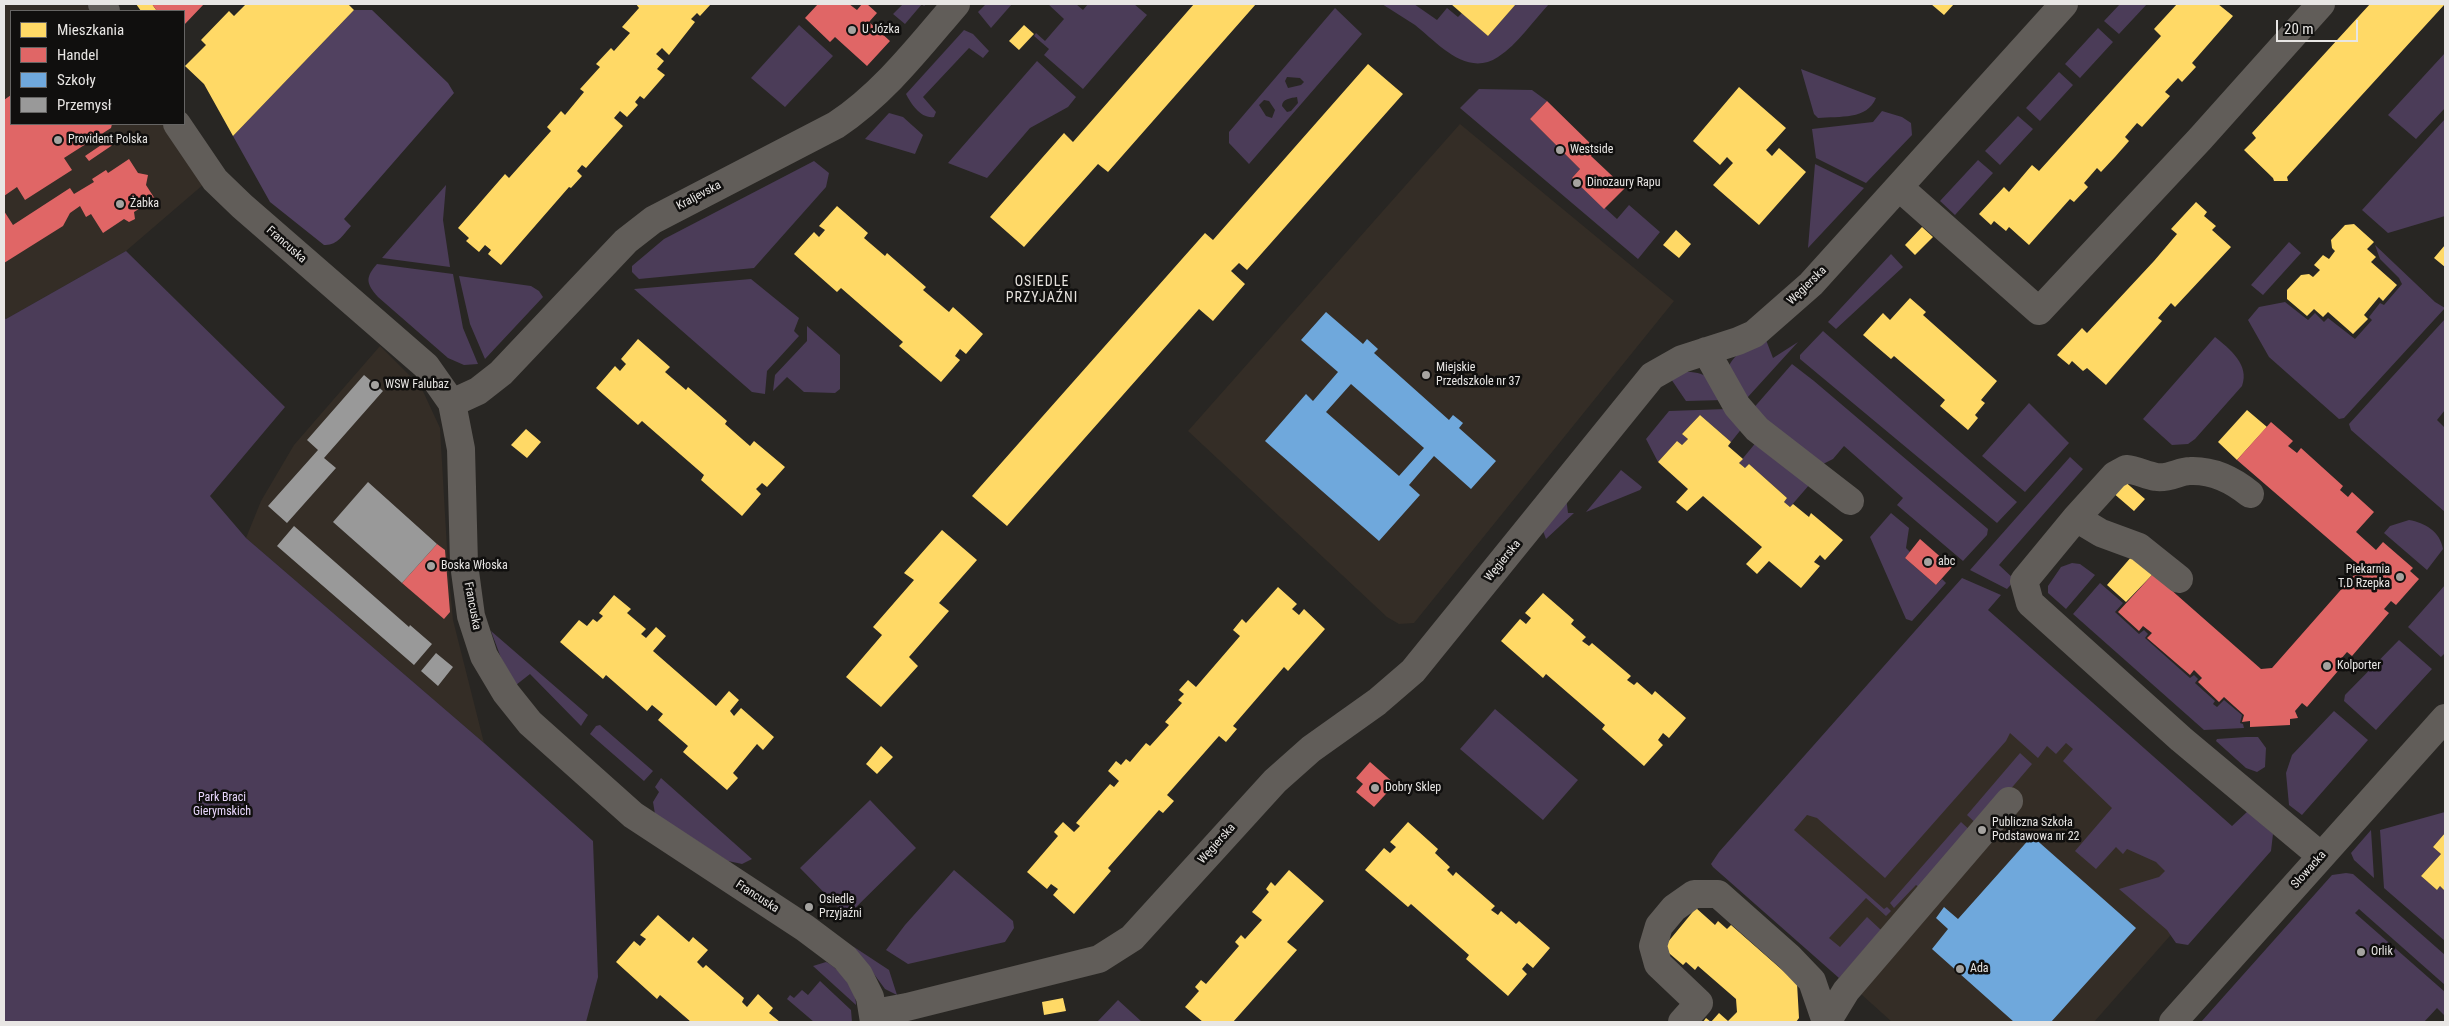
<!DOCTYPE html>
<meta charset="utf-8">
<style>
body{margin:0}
#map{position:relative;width:2449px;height:1026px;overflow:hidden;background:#282623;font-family:"Roboto Condensed",sans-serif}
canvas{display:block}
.frame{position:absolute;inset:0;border:5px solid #e8e6e4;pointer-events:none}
.legend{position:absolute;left:10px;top:10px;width:175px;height:115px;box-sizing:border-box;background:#100f0e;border:1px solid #666564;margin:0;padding:6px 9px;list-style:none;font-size:15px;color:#e8e6e4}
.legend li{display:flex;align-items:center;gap:10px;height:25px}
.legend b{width:25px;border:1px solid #666564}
.scale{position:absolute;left:2276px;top:20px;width:82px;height:22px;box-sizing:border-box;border:2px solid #e8e6e4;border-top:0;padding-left:6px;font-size:15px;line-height:18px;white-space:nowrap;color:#e8e6e4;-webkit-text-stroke:4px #100f0e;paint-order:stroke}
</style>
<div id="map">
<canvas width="2449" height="1026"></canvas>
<div class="frame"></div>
<ul class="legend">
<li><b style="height:14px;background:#ffd966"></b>Mieszkania</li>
<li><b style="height:14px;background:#e06666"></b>Handel</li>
<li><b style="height:14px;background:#6fa8dc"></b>Szkoły</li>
<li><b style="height:14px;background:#999"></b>Przemysł</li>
</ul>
<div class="scale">20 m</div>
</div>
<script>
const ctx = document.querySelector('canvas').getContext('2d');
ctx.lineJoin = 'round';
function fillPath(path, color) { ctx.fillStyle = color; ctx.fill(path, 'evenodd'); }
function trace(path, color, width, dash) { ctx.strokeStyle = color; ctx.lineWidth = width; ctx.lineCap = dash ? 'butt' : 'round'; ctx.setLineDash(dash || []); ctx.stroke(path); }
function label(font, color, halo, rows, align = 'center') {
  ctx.font = font + ' "Roboto Condensed",sans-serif'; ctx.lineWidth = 5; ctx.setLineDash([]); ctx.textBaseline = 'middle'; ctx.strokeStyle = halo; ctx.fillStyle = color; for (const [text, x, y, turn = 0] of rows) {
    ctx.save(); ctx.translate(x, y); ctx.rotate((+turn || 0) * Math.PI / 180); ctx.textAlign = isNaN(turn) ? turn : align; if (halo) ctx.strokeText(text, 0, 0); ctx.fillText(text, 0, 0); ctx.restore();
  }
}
const built = new Path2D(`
 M4 4H90L94 11H11V124H166L204 184 126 251 6 319 4 318Z
 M1460 124 1674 301 1414 623 1399 624 1387 617 1188 431Z
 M380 346 421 387 440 428 448 566 453 620 484 743 246 538 261 501 294 445Z
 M1952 597 2243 853 2094 1022H1892L1718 865Z`);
const green = new Path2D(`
 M903 4H926L924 6 922 4 905 24 893 14Z
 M986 4H1012L991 28 978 12Z
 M1048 4H1076L1083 10 1088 4H1134L1147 15 1083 89 1044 55 1049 49 1034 36 1036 33 1045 41 1064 19Z
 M1382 4H1414L1437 20 1447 8 1458 17 1462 13 1488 36 1516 4H1549C1533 21 1518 44 1498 57 1466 78 1437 42 1415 25 1404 18 1393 11 1382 4Z
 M2120 4H2147L2119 34 2104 21Z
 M1335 8 1362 34 1249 164 1229 143V132ZM1287 77 1300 78 1304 82 1301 85 1288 88 1285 81ZM1297 97 1298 103 1291 111 1287 112 1282 106C1282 99 1291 98 1297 97ZM1264 100 1269 101 1275 110 1272 118 1266 116 1259 105Z
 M799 25 833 56 785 107 751 78Z
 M2098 28 2113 42 2080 78 2065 64Z
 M964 30 973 34 989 51 983 58 969 48 923 97 936 112 934 117C921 119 911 104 906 94Z
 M2445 53V108L2416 139 2388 115Z
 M1037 61 1076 97 1068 107 1030 128 987 178 948 163Z
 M1801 69 1876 98C1867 120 1840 116 1818 118L1814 114Z
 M2059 72 2073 85 2040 121 2026 108Z
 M1479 89 1532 90 1547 101 1530 119 1580 169 1572 178 1617 219 1629 205 1660 232 1638 259 1460 108Z
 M1882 111 1902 117 1911 123 1912 135 1866 183 1816 158 1812 129 1873 122Z
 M889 113 903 117 923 135 915 154 865 139Z
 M2018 116 2033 129 2000 165 1985 151Z
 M2445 119V216L2388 233 2362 210Z
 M1978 160 1993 173 1955 215 1940 201Z
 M814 161 829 173 826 187 754 268 639 279 632 272V266L664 239Z
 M1815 164 1864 188 1808 248Z
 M446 185 443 220 450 267 382 258Z
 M2289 242 2301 253 2263 295 2251 285Z
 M2375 245 2435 302 2445 308 2344 418 2339 419 2269 357 2248 320 2259 307 2285 302 2308 320 2315 313 2324 322 2328 318 2355 339 2372 320 2369 317 2380 303 2384 305 2402 284 2399 278 2380 259Z
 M126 251 285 407 210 496 246 538 484 743 593 841 598 977 586 1022H4V318L6 319Z
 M1891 254 1903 267 1836 329 1828 322Z
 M377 264 453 274 463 328 478 364 464 365 448 358 378 297C366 283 365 278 377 264Z
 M459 276 531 286 539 291 543 297 485 359 470 324Z
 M751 279 799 318 794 331 799 336 767 371 765 394 752 392 634 289Z
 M2445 319V410L2437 420 2445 428V512L2351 430 2349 424Z
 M807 326 840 355V389L835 393 804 392 787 377 773 391 775 375 807 341Z
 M1823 331 2017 502 1997 523 1800 359V355Z
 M2215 337C2230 349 2250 365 2242 386L2195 439 2188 444 2172 445 2143 419Z
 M1766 340 1773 358 1798 342 1747 398 1728 369C1733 352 1750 348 1766 340Z
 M1792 364 1814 381 1988 529 1987 535 1963 561 1897 505 1903 498 1844 446 1833 459 1823 464 1751 411Z
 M1683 372C1710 371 1709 380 1723 400L1686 401 1671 379Z
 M2029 403 2069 443 2025 492 1982 456Z
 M1727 409 1743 427 1731 442 1700 415 1682 434 1688 439 1682 445 1677 441 1658 462 1646 439 1669 411Z
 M1758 440 1810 484 1790 507 1784 502 1787 498 1749 464 1745 468 1739 463Z
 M2070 457 2083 469 1999 565 2015 580 2007 589 1970 570Z
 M1621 470 1642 487 1640 490 1586 512Z
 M1566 497 1568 513H1574L1546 539 1543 531Z
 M1891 513 1909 528 1906 548 1910 552 1905 558 1936 585 1942 579 1946 583 1912 621 1906 619 1870 537Z
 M2409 520C2425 523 2440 531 2443 549L2427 570 2384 533 2390 526Z
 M2072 563 2080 564 2095 575 2066 609 2048 593V586L2061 567Z
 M1962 578 2001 595 1988 610 2232 826 2248 811 2273 834 2271 851 2188 945 2176 943 2167 930 2119 889 2159 877 2165 871 2156 862 2127 849 2123 854 2116 847 2096 869 2075 851 2112 808 2063 761 2073 749 2066 743 2056 754 2047 746 2038 758 2010 733 2006 741 1885 878 1817 818 1807 815 1794 830 1884 909 1887 907 1891 911 1886 916 1866 898 1829 938 1840 947 1867 917 1881 930 1839 978 1713 867 1711 864 1719 852Z
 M2100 583 2123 603 2115 612 2139 634 2144 630 2148 634 2145 638 2190 678 2194 675 2198 679 2195 683 2215 701 2213 704 2217 707 2224 700 2242 715 2240 723 2243 724 2244 728 2204 730 2073 614Z
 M2445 585V653L2441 657 2408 627Z
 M491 631 588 715 581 726 530 674 516 685 501 658Z
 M2399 640 2432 669 2376 730 2344 701 2345 695Z
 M1495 709 1578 780 1543 820 1460 749Z
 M2334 711 2368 740 2302 815 2289 805 2286 773 2292 755Z
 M600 725 653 771 644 781 590 734 596 726Z
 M2246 737H2258L2266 748 2265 767 2257 772 2246 768 2216 741 2217 739Z
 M2020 753 2032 764 1979 826 1967 815Z
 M661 778 752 859 742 864 728 861 655 814 653 802 659 792 655 787Z
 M870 800 916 848 847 916 800 868Z
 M2445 812V833L2433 847 2441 854 2421 876 2437 890 2440 886 2445 891V941L2384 888 2380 830Z
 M1961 822 1973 833 1923 890 1916 885 1894 908 1890 903Z
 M2371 830 2374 878 2354 860 2351 853Z
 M954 870 1013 921 1014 928 1005 942 908 964 886 950 905 925Z
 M2346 873 2353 874 2445 955V985L2359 909 2355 913 2445 992V1016L2437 1008 2424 1022H2201L2332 875Z
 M854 947 889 970 897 995 885 989Z
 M826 962C839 968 857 991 856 1005L813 966Z
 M820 981 851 1010 852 1022H814L787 999 790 995 794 998 802 990 808 995Z
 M1118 1000 1142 1022H1097Z`);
const forest = new Path2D(`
 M354 10H372L448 83 454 93 344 219 351 226C343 235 337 246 324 245L270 202 233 136Z`);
const homes = new Path2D(`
 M136 4H152L157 11H141Z
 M246 4H348L354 10 233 136 204 84 185 66 206 45 201 40 229 11 234 16Z
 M636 4H711L700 16 697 13 691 19 695 22 669 55 662 48 656 54 664 61 657 69 665 75 644 99 640 96 635 102 638 105 627 117 620 111 614 118 623 126 586 168 582 165 577 171 582 176 571 188 569 187 501 265 488 254 491 250 485 245 479 252 466 241 469 238 458 228 505 174 509 178 551 131 547 127 561 111 565 115 584 92 580 89 600 67 596 64 611 48 614 51 630 33 622 27 639 8Z
 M1194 4H1256L1108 172 1098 164 1024 247 990 217 1064 133 1073 142Z
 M1451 4H1516L1488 36Z
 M1931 4H1954L1944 15Z
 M2177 4H2218L2233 16 2192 63 2196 67 2182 82 2178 78 2165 92 2170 96 2142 127 2137 123 2125 137 2129 141 2115 157 2101 172 2097 168 2084 183 2088 187 2074 202 2070 199 2029 245 2009 227 2006 231 1994 221 1991 225 1979 214 2004 187 2009 192 2032 165 2039 171 2161 36 2154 29Z
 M2370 4H2445L2287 177 2288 181H2274L2273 178 2244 150 2256 138 2252 133Z
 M1024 25 1034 34 1019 50 1009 41Z
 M1368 64 1403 94 1247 270 1239 263 1231 271 1245 284 1213 321 1199 309 1007 526 972 496 1205 233 1213 240Z
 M1739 87 1786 128 1766 150 1772 156 1779 148 1806 172 1759 225 1713 185 1733 163 1727 157 1720 165 1693 141Z
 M2196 202 2207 212 2204 216 2216 226 2212 230 2231 247 2175 307 2171 303 2158 318 2162 321 2106 385 2087 368 2083 371 2072 361 2069 365 2057 355 2082 328 2087 333 2154 261 2177 234 2171 229Z
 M837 206 868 233 864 238 885 256 887 253 926 287 923 290 949 312 953 307 983 334 966 354 960 349 955 356 960 360 941 382 899 346 903 342 841 288 837 292 794 254 814 232 819 237 825 230 819 226Z
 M2354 224 2374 242 2367 249 2376 257 2371 262 2397 285 2383 301 2379 297 2364 315 2368 319 2353 334 2328 312 2323 317 2314 309 2307 316 2287 299V290L2301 275 2309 274 2313 277 2320 270 2314 265 2323 255 2329 259 2335 251 2332 248 2331 240 2345 225Z
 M1922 227 1933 237 1915 255 1905 245Z
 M1676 230 1691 244 1679 258 1663 245Z
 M2445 245V267L2434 258Z
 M1910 298 1926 312 1923 315 1997 381 1981 400 1985 403 1975 415 1978 418 1968 430 1940 406 1945 400 1894 356 1891 359 1863 335 1883 313 1890 320Z
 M638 339 670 367 665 372 686 390 688 387 727 421 725 424 750 446 754 441 785 467 767 487 762 483 756 489 761 494 742 516 701 480 704 475 642 421 638 425 596 388 615 366 620 371 626 364 621 359Z
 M2247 410 2267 427 2237 460 2218 442Z
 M1700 415 1731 442 1728 446 1743 459 1739 463 1745 468 1749 464 1787 498 1784 502 1790 507 1793 504 1809 517 1811 513 1843 540 1825 560 1820 555 1814 562 1820 566 1801 588 1769 561 1757 574 1746 564 1762 547 1703 496 1687 511 1676 502 1688 489 1658 462 1677 441 1682 445 1688 439 1682 434Z
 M526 429 541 442 527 458 511 445Z
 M2123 480 2145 499 2134 511 2112 492Z
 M942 530 977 560 939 603 949 611 909 657 918 666 881 707 846 677 882 635 873 627 914 580 904 573Z
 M2132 556 2153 574 2126 602 2107 585Z
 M1278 587 1297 604 1292 609 1299 615 1304 609 1325 629 1288 671 1284 667 1233 726 1237 729 1226 742 1219 736 1167 795 1174 801 1163 813 1159 810 1108 868 1111 871 1074 914 1053 895 1058 889 1051 884 1047 889 1027 872 1058 836 1054 832 1063 822 1074 832 1080 826 1076 823 1110 784 1114 787 1119 781 1108 771 1116 761 1121 765 1126 759 1130 762 1146 743 1150 746 1169 725 1165 722 1182 703 1178 700 1184 694 1179 690 1188 680 1196 687 1240 636 1233 630 1242 619 1246 623Z
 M1543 593 1574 620 1571 624 1586 637 1582 641 1589 646 1592 643 1631 676 1627 680 1634 685 1637 682 1652 695 1655 691 1686 718 1669 738 1663 733 1658 740 1663 745 1644 766 1602 729 1605 725 1546 674 1543 678 1501 641 1520 619 1526 624 1531 618 1525 613Z
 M614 595 631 609 627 613 646 629 641 634 646 638 656 627 666 636 653 651 716 706 729 691 739 700 730 711 734 716 741 708 774 737 763 750 757 744 733 773 738 778 727 790 683 752 688 746 658 720 663 714 652 705 647 711 606 675 603 679 560 642 579 620 587 626 593 619 597 622 603 616 599 613Z
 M881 746 893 757 877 774 866 764Z
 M1408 822 1438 849 1435 853 1450 867 1447 870 1453 876 1456 872 1495 906 1491 910 1498 915 1501 911 1516 924 1519 921 1550 948 1533 968 1527 963 1522 969 1527 974 1508 996 1466 959 1469 955 1411 904 1408 907 1365 870 1384 848 1390 853 1396 847 1390 842Z
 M2445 833V891L2440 886 2437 890 2421 876 2441 854 2433 847Z
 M1289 870 1324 901 1287 942 1297 950 1233 1022H1203L1185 1007 1199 991 1195 987 1201 980 1206 984 1239 946 1235 942 1241 935 1245 939 1262 920 1252 912 1269 892 1266 889 1271 882 1275 886Z
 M1696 908 1715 925 1718 921 1727 929 1731 925 1797 983 1799 1018 1796 1022H1703L1706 1018 1711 1022 1719 1013 1728 1021 1737 1012 1736 999 1698 966 1695 970 1686 962 1683 965 1663 948Z
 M658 915 689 942 693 937 708 950 697 962 703 968 706 965 744 998 742 1002 747 1007 758 994 773 1008 769 1013 780 1022H691L660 995 657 999 616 962 634 941 640 946 646 939 640 935Z
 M1063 998 1066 1011 1044 1015 1042 1002Z`);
const shops = new Path2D(`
 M152 4H204L184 25V11H157Z
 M818 4H849L857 10 862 4H867L877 13 869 22 890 41 867 66 835 37 830 42 805 18Z
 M11 95V124H112L111 128 64 158 72 170 25 200 17 187 4 196V100Z
 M1547 101 1597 150 1591 156 1625 188 1604 209 1572 178 1580 169 1530 119Z
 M113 137 117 142 89 161 85 156Z
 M129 159 138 173 148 175 146 185 155 199 134 212 135 219 129 222 124 219 103 233 91 214 86 217 80 206 70 213 63 226 4 263V211L13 225 70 188 74 194 94 182 92 179 106 170 108 173Z
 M2271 422 2293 441 2288 446 2297 453 2301 448 2343 486 2340 490 2348 497 2352 492 2374 512 2356 532 2376 550 2383 542 2413 568 2410 571 2419 579 2396 605 2391 601 2384 609 2389 613 2352 656 2347 652 2340 660 2344 664 2307 707 2302 703 2295 711 2298 718 2290 719V725L2250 727V721L2242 722 2244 715 2224 697 2219 702 2198 682 2202 678 2194 670 2190 675 2147 638 2152 633 2143 626 2139 631 2118 612 2153 574 2261 669 2272 668 2361 567 2237 460Z
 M1920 539 1952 567 1936 585 1905 558Z
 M437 544 445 550 450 612 444 619 402 583Z
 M1370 762 1395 784 1374 807 1356 792 1363 784 1356 778Z`);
const schools = new Path2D(`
 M1326 312 1363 344 1367 339 1378 349 1374 353 1449 420 1453 415 1463 423 1459 428 1496 461 1471 489 1434 456 1409 485 1420 495 1379 541 1265 441 1306 394 1313 401 1338 372 1301 340ZM1351 384 1424 448 1399 476 1326 412Z
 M2032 836 2136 928 2051 1022H2014L1932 949 1948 929 1936 918 1944 907 1958 919Z`);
const industry = new Path2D(`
 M364 375 383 391 324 458 336 468 287 523 268 506 318 450 307 440Z
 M368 482 437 544 402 583 333 522Z
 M294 526 409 627 410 625 432 644 414 665 277 546Z
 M436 653 453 667 438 686 421 671Z`);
const minor = new Path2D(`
 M102 4 106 11
 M177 124 215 180 242 206 426 366 452 403 461 449 464 564 471 616 484 656 506 693 530 723 633 815 805 928 845 958 859 975 870 997 874 1022
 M1900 188 2039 311 2200 139 2321 4
 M1706 351 1737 406 1757 429 1850 501
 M452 403 478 391 501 373 626 241 653 220 836 125C884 93 919 47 956 4
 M2076 518 2024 581 2030 603 2181 739 2321 856
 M2179 579 2139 547 2101 533 2076 518 2115 475 2126 469C2136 470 2146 475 2156 477 2170 479 2179 471 2190 471 2213 470 2233 480 2250 494
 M875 1013 907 1007 1099 959 1132 938 1275 781 1311 749 1377 702 1413 671 1652 376 1682 359 1738 341 1754 334 1811 284 2064 4
 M1682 1022 1699 1003 1658 964 1653 946 1659 926 1674 908 1694 894H1718L1789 957 1812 981 1826 1022
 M1827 1022 1846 991 2009 801
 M2173 1022 2445 718`);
const markers = [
 [852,30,5,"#a5a3a0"],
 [58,140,5,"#a5a3a0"],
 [1560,150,5,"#a5a3a0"],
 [1577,183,5,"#a5a3a0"],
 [120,204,5,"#a5a3a0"],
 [1426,375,5,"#a5a3a0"],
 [375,385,5,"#a5a3a0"],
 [1928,562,5,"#a5a3a0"],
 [431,566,5,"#a5a3a0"],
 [2400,577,5,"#a5a3a0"],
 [2327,666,5,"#a5a3a0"],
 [1375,788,5,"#a5a3a0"],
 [1982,830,5,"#a5a3a0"],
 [809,907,5,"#a5a3a0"],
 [2361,952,5,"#a5a3a0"],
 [1960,969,5,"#a5a3a0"]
];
const poiNames = [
 ["U Józka",862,30],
 ["Provident Polska",68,140],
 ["Westside",1570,150],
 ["Dinozaury Rapu",1587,183],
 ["Żabka",130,204],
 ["Miejskie",1436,368],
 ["Przedszkole nr 37",1436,382],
 ["WSW Falubaz",385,385],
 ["abc",1938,562],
 ["Boska Włoska",441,566],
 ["Piekarnia",2390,570,"right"],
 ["T.D Rzepka",2390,584,"right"],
 ["Kolporter",2337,666],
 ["Dobry Sklep",1385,788],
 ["Publiczna Szkoła",1992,823],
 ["Podstawowa nr 22",1992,837],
 ["Osiedle",819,900],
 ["Przyjaźni",819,914],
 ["Orlik",2371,952],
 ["Ada",1970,969]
];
const streetNames = [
 ["Kraljevska",699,196,-28],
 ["Francuska",286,245,41],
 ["Węgierska",1807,286,-44],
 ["Węgierska",1503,561,-51],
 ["Francuska",472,606,79],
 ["Węgierska",1217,844,-48],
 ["Słowacka",2309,870,-48],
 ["Francuska",757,897,33]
];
const parkNames = [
 ["Park Braci",222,798],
 ["Gierymskich",222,812]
];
const neighbourhoodNames = [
 ["OSIEDLE",1042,282],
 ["PRZYJAŹNI",1042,298]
];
fillPath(built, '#342d26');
fillPath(green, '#4b3c58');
fillPath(forest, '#514160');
fillPath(homes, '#ffd966');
fillPath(shops, '#e06666');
fillPath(schools, '#6fa8dc');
fillPath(industry, '#999');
trace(minor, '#615d59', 28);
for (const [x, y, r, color] of markers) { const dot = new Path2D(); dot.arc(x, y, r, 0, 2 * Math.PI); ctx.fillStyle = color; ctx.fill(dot); trace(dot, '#100f0e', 2); }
label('12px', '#e8e6e4', '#100f0e', poiNames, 'left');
label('12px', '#e8e6e4', '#100f0e', streetNames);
label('12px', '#e8d6fc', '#100f0e', parkNames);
ctx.letterSpacing = '1px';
label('14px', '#e6e2dd', '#100f0e', neighbourhoodNames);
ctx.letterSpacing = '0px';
</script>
